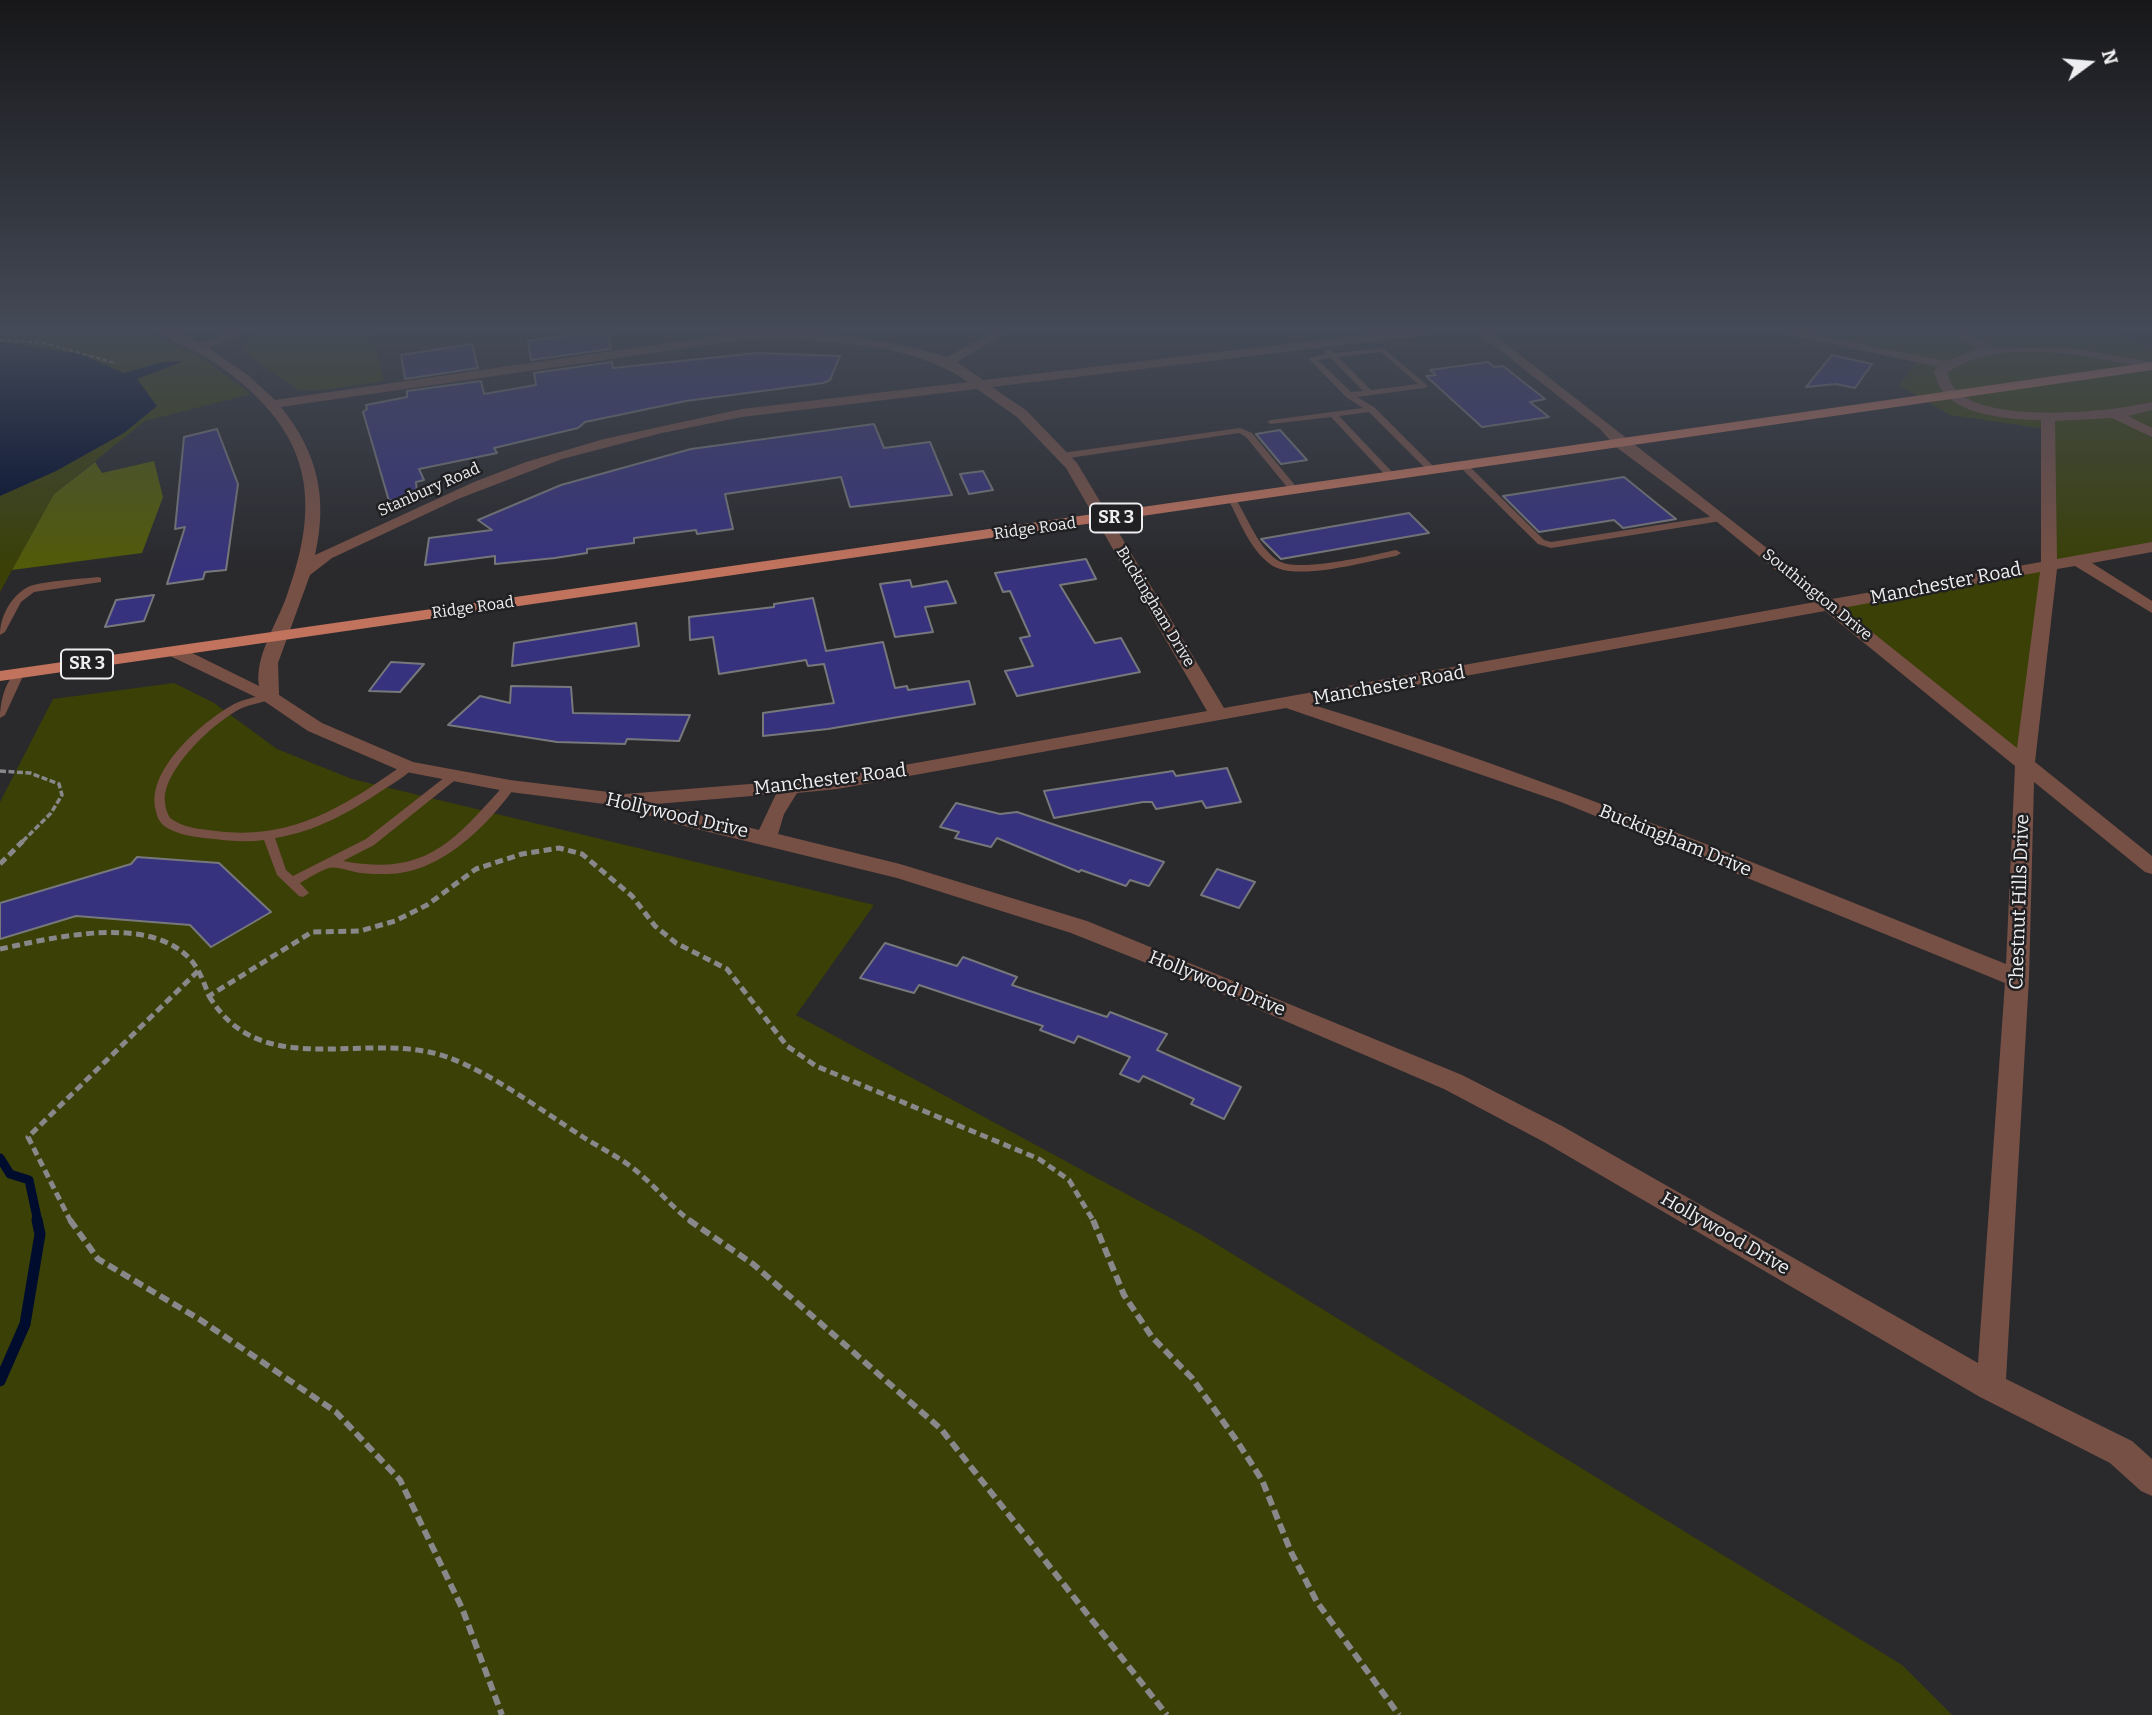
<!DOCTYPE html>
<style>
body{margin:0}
#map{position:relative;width:2152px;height:1715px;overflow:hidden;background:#2a2a2d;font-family:Bitter,serif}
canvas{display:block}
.north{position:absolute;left:2054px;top:28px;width:70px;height:70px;-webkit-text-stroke:5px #202023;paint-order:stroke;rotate:74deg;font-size:19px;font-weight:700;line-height:28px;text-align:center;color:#eeeef0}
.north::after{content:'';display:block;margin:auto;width:24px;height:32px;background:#eeeef0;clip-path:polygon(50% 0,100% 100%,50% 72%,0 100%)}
</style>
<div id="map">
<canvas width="2152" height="1715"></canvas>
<div class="north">N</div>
</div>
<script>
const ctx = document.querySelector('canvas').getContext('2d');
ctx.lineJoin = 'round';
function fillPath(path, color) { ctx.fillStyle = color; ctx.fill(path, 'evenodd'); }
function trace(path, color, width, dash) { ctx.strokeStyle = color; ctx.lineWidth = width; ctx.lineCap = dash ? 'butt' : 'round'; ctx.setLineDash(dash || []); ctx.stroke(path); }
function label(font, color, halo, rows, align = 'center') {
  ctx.font = font + ' Bitter,serif'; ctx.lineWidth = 5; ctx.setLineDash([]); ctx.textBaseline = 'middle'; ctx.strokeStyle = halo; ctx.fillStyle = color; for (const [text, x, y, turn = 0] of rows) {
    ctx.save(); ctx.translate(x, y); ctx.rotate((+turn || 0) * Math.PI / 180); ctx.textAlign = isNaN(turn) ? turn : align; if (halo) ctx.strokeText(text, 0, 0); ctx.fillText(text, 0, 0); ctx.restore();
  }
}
const green = new Path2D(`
 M0 329H138L194 352 251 394 145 421 54 494 0 592Z
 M272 329H371L384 381 322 390H299L241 350 247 340Z
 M1769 329H2112L2152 349V547L2049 565 2025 765 1830 606 2049 565 2046 429 1950 415 1899 385 1918 360Z
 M174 683 214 703 277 749 352 779 874 905 796 1015 1200 1234 1902 1665 1952 1715H0V802L53 699Z`);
const forest = new Path2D(`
 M154 461 163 497 142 553 12 570 54 494 95 462 102 473Z`);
const water = new Path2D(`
 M0 342 80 354 124 373 163 362 184 361 137 379 157 406 124 433 56 471 0 496Z`);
const streamFar1 = new Path2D(`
 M0 1158 10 1174 29 1180 38 1222`);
const stream = new Path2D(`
 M0 1381 25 1324 40 1234 37 1220`);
const building = new Path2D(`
 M608 330 611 349 531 360 528 341Z
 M472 344 478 368 405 379 401 355Z
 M757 353 840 356 830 380 823 383 686 401 585 422 578 428 494 448 497 453 419 469 424 480 416 482 417 494 389 501 363 412 367 409 366 405 407 397V391L481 381 484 394 536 385 534 373 612 362 613 368Z
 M1832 355 1872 364 1855 388 1836 384 1806 387Z
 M1488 362 1494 367 1503 366 1545 399 1530 402 1549 417 1482 427 1426 376 1436 375 1430 370Z
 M874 424 884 448 930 442 952 495 850 507 841 477 725 494 733 529 697 534 696 530 634 538V543L587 549V553L555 558 495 564V556L425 565 429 538 492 530 478 520 561 485 691 449Z
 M217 429 238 484 226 570 205 572 203 579 167 584 185 527 175 529 184 437Z
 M1280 430 1307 460 1281 464 1256 434Z
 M983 471 993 490 969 494 960 474Z
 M1624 477 1676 519 1623 528 1614 520 1539 532 1503 496Z
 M1409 513 1429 533 1281 559 1261 539Z
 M1086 559 1096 579 1060 585 1095 643 1121 638 1140 672 1017 696 1005 671 1033 666 1020 638 1030 636 1010 591 1003 592 995 573Z
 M910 580 912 587 947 581 956 603 925 607 933 632 895 637 880 584Z
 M154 595 144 621 105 627 116 600Z
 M813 598 826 651 883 642 895 688 907 686 908 690 969 681 975 704 828 729 763 736V713L834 703 824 664 808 666 806 660 719 674 713 637 690 640 689 617 774 607V604Z
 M636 623 639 646 512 666 514 643Z
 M391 662 424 664 400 692 369 691Z
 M511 686 571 687 573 713 690 715 679 741 627 739 625 744 557 742 448 725 480 696 510 703Z
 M1227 768 1241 802 1206 808 1202 801 1156 809 1152 802H1143L1054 818 1044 791 1173 771 1176 776Z
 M956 803 1000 814 1017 812 1164 862 1149 886 1130 880 1126 886 1081 870 1079 872 997 838 991 847 955 838 959 832 940 827Z
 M137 857 219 863 271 912 211 947 190 925 76 916 0 939V903L131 864Z
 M1217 869 1255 882 1239 908 1201 895Z
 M885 943 957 966 963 957 1017 977 1012 985 1107 1017 1110 1012 1167 1034 1157 1050 1241 1087 1224 1119 1191 1104 1194 1099 1143 1076 1139 1082 1120 1074 1130 1057 1078 1036 1074 1043 1040 1030 1043 1026 919 985 914 993 860 978Z`);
const pathFar3 = new Path2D(`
 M0 340 45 343 115 363`);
const pathFar2 = new Path2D(`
 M0 771 30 773 59 784 62 795 51 813 21 843`);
const pathFar1 = new Path2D(`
 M0 864 23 841
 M0 949C52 938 147 914 189 958 199 968 204 983 209 996L312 932 360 931 395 921 427 905 476 869 522 854 559 848 582 854 632 896 655 926 676 943 727 969 787 1046 816 1066 1039 1159 1069 1180 1094 1222
 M209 996C258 1078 352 1036 429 1052 476 1061 542 1111 583 1137 602 1149 625 1160 641 1175 659 1190 672 1208 692 1222
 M71 1222 28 1137 198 971`);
const path = new Path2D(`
 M70 1220 98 1259 199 1319 336 1412 400 1480 462 1608 502 1715
 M689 1220 753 1264 941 1429 1167 1715
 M1093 1220 1124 1295 1152 1337 1192 1378 1237 1441 1262 1480 1291 1552 1317 1602 1399 1715`);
const lane = new Path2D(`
 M1383 348 1428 386 1424 388 1357 397 1374 407 1436 469V473H1430L1369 412 1339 416 1395 475V479H1389L1331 417 1271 424 1267 422 1271 420 1363 408 1346 397 1308 358 1327 354 1324 351 1328 349 1334 353ZM1381 352 1418 384 1371 390 1338 357ZM1331 358 1363 391 1351 392 1318 360Z
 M1240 428 1252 433 1298 489V493H1292L1246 437 1239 433 1062 459 1058 456 1062 453Z
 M1462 465H1468L1544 540 1551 542 1721 515 1725 518 1721 521 1551 548 1538 544 1462 469Z
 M1233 498 1237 501C1249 521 1258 546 1277 560 1296 574 1372 555 1396 550L1401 553 1396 556C1367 561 1294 583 1270 564 1250 549 1240 522 1229 501Z
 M98 577 101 578V582L34 592 21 602 5 632 0 635C0 617 10 598 26 588 38 581 82 579 98 577Z
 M19 671 24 674 5 715 0 718C0 704 5 678 19 671Z
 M270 694 275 697 274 699C263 702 252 704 242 708 215 721 162 770 165 802 165 808 168 814 170 818 183 828 200 829 216 831 291 841 346 806 404 764L408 763 414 767C406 776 394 783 383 790 350 812 315 832 275 838L286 870 293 876 366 839 449 774 453 773 459 777 374 845 343 861C426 877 454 841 506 783H514L516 786C487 826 440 874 387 874 379 874 369 874 361 873 351 872 338 866 329 868 319 871 309 878 300 883L309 893 303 897 299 896 277 875 264 840C244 843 224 840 204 838 191 836 174 834 163 825 159 821 157 817 156 811 145 772 199 725 229 707 241 699 256 697 270 694Z`);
const street = new Path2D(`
 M154 329H171L200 343 236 329H254L209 348 249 376 275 400 743 332C812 331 881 336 947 357L998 329H1014L957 362 983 380 1411 329H1450L1444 333 992 387 1027 411 1077 463 1224 708 1815 602 1716 521 1616 447 1600 429 1473 329H1487L1832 599 2041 562V420C2013 420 1962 416 1943 392 1939 387 1936 378 1934 372L1938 367 1763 329H1788L1946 361 1978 349 1945 329H1961L1993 347 2073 348 2152 362V370C2093 356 1998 335 1947 373 1949 377 1951 384 1954 388 1984 425 2110 412 2152 402V410L2128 416 2152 428V437L2112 418 2055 421 2057 559 2152 542V552L2092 563 2152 601V613L2075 566 2057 569 2035 762 2152 856V874L2145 872 2034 782 2029 978 2006 1379 2132 1441 2152 1459V1496L2141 1491 2110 1463 1980 1397 1544 1142 1444 1089 1199 984 1071 933 897 878 672 823 620 806 510 792 401 771 308 731 264 701 168 655 165 651 168 647H180L259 686C254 657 278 622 287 595 325 491 306 426 215 363 196 350 171 343 154 329ZM793 339C853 344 918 347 968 382L742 409 604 439 526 462 474 482 315 555C328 498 318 453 281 407L743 340ZM977 389 1017 417 1066 468 1207 711 837 777 625 794 510 780 413 762 322 723 279 695 278 663 310 575 332 558 458 499 562 459 662 433 742 417ZM2040 572 2017 748 1842 608ZM1825 611 2015 766 2006 964C1776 872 1547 776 1310 704ZM1286 708 1561 802 2005 983 1978 1363 1562 1126 1462 1075 1087 921 900 864 778 834 784 814 797 793 837 789ZM776 794 759 830 656 804Z`);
const primary = new Path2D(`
 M2152 362V370L0 681V671Z`);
const farStreetnames = [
 ["Stanbury Road",429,490,-24],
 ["Ridge Road",1035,529,-8],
 ["Southington Drive",1817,595,39],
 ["Buckingham Drive",1155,607,59],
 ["Ridge Road",473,608,-8]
];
const shields = [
 [1116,518,52],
 [87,664,52]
];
const shieldNames = [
 ["SR 3",1116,518],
 ["SR 3",87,664]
];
const streetNames = [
 ["Manchester Road",1946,584,-11],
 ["Manchester Road",1389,686,-10],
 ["Manchester Road",830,780,-7],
 ["Hollywood Drive",677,816,13],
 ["Buckingham Drive",1675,841,22],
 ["Chestnut Hills Drive",2020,902,-88],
 ["Hollywood Drive",1217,984,22],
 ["Hollywood Drive",1725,1234,30]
];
fillPath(green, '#3a4006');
fillPath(forest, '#525b08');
fillPath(water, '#000c2e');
trace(streamFar1, '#000c2e', 9);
trace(stream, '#000c2e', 11);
fillPath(building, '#36327d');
trace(building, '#77787b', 2);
trace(pathFar3, '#88888a', 2.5, [4.5, 2.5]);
trace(pathFar2, '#88888a', 3.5, [6, 2.5]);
trace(pathFar1, '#88888a', 5, [8, 4.5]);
trace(path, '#88888a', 6, [10, 5]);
fillPath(lane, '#775045');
fillPath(street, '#775045');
fillPath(primary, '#c2735d');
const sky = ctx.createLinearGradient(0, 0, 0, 569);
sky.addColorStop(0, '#171719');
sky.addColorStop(0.58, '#444a57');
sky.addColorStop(1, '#444a5700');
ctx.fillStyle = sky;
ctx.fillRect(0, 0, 2152, 569);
label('16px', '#eeeef0', '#202023', farStreetnames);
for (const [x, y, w] of shields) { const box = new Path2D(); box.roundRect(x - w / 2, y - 14.5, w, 29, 5); ctx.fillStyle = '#202023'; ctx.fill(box); trace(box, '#eeeef0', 2); }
label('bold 18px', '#eeeef0', null, shieldNames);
label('19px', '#eeeef0', '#202023', streetNames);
</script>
